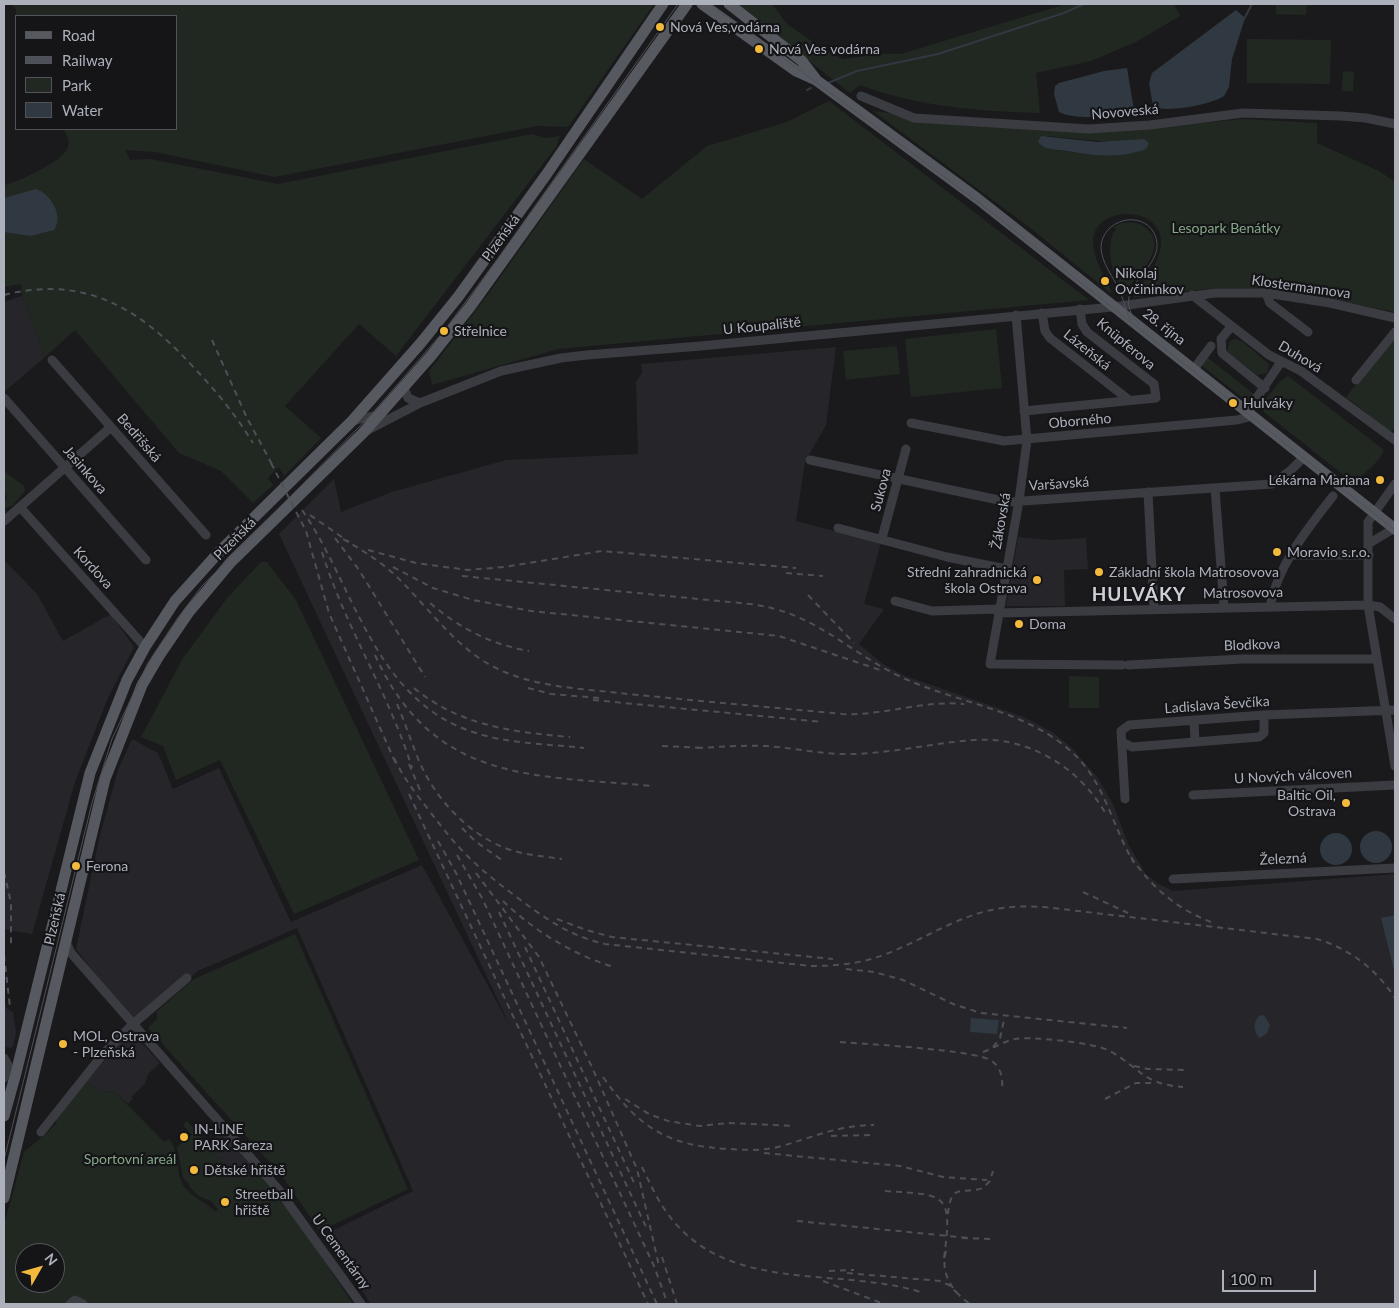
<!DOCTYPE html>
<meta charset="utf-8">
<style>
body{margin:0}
#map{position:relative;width:1399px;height:1308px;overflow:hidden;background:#1a1a1d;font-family:Lato,sans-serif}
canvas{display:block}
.frame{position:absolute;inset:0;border:5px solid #adb1bc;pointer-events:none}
.legend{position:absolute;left:15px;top:15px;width:162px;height:115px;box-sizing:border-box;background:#151518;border:1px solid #52535a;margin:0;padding:6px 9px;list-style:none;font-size:15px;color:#adb1bc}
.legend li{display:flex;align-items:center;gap:10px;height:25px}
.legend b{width:25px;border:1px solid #52535a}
.north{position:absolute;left:15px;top:1243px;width:50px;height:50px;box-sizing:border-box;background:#151518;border:1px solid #52535a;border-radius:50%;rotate:52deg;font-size:14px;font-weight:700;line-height:20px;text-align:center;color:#adb1bc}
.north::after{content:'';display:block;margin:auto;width:18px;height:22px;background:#f2b93d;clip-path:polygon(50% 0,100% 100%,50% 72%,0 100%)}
.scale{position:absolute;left:1222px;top:1270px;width:94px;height:22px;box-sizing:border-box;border:2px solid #adb1bc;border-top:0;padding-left:6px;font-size:15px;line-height:18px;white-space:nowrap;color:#adb1bc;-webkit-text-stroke:4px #151518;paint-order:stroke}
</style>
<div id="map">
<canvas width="1399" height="1308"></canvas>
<div class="frame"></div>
<ul class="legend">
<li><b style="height:6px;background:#575961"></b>Road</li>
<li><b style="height:6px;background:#4e5057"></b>Railway</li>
<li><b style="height:14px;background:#202821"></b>Park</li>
<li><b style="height:14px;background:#303941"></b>Water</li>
</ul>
<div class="north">N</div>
<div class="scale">100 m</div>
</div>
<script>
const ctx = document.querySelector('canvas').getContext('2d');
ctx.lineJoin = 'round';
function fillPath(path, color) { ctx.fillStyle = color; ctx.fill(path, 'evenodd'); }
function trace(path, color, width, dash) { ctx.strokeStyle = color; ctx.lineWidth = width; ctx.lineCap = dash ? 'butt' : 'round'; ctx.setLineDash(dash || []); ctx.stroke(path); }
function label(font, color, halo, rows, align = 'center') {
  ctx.font = font + ' Lato,sans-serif'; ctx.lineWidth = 4.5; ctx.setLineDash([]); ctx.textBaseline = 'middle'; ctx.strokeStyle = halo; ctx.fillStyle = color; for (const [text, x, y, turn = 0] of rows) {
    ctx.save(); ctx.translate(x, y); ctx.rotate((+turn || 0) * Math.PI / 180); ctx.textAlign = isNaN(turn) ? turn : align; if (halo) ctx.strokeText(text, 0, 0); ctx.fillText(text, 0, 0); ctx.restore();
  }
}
const built = new Path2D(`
 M22 296 45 357 4 392V302Z
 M836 347 826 425 805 462 796 521 881 543 864 604 884 609 859 644 883 664 905 676 1024 717 1052 732 1071 747 1097 777 1113 804 1128 844 1146 874 1159 884 1173 891 1395 874V1304H371L324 1235 413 1191 297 928 198 971 133 1024 76 949 99 839 118 770 132 739 158 753 173 789 219 768 291 922 422 865 510 1026 279 534 334 479 341 512 392 492 506 460 638 454 636 382 642 373 641 364Z
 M1018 537 1050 540 1086 538 1088 569 1064 570 1065 606H1006Z
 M4 560 37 594 63 641 111 614 134 647 107 700 75 782 32 934 4 929Z
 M4 995 6 1008 13 1012 16 1032 13 1047 10 1048 4 1047Z
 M130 1030 160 1063 148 1074 145 1084 131 1097 133 1099 128 1104 114 1091 100 1092 87 1081Z
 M224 1129 255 1168 240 1182 208 1147 207 1144Z`);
const green = new Path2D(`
 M12 4H654L568 127 537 126 275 177 155 152 125 150 130 160 150 159 278 184 532 134 545 138 560 136 556 147 396 356 359 324 285 406 321 438 284 476 279 467 268 478 273 485 253 503 221 471 179 453 75 330 45 357 22 296 21 284 4 287V185C17 183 65 160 68 147 70 140 67 135 63 129H176V16H16V9Z
 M736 4H772L787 24 826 51 843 59 878 54H901L1066 4H1174L1180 16 1136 42 1091 61 1036 73 1040 113C978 111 919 107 860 85L850 93Z
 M1276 4H1307L1306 15 1276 14Z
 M1247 39 1331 40 1330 84 1247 83Z
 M1343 71 1354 72 1353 91H1342Z
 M829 101 1089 300 558 349 432 385 429 371 486 297 584 159 642 199 707 146 787 122Z
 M873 111 981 125 1087 129 1200 123 1244 119 1317 123V143L1379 171 1395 182V312L1280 289 1215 288 1133 298C1142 280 1160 265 1161 244 1164 205 1094 204 1093 241 1093 259 1106 279 1113 295L1029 227ZM1047 136 1109 142 1146 149C1114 161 1082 153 1049 149Z
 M1122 223C1132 222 1141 222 1148 230 1167 248 1139 274 1128 288H1123C1111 277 1105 242 1116 229L1114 227Z
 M996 329 1002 388 911 397 905 339Z
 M1395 338V427L1391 432 1346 397Z
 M1236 339 1243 342 1269 364 1267 373 1257 375 1227 351 1230 341Z
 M897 346 900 374 846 380 843 351Z
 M1207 357 1255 395 1249 403 1201 365Z
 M1288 376 1384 450C1377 466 1366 469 1355 484L1259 408 1280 381Z
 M4 471 24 486 25 491 13 505 6 508 4 506 7 496 4 493Z
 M261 562H267L296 600 419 860 294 914 220 760 176 780 163 746 141 737 183 658 228 597Z
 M1069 676 1099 677V708H1069Z
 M295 934 408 1189 320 1231 282 1176 148 1028 157 1019V1011L194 979Z
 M87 1081 100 1092 114 1091 164 1142 169 1139C179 1151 176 1167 181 1181 186 1195 205 1201 216 1212L218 1210 234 1229 211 1201 198 1196 189 1186 190 1185 183 1178 177 1147 192 1135 183 1125 187 1121 240 1182 255 1168 276 1189 353 1304H4V1225L24 1152 47 1133 57 1122 55 1119ZM25 1253H55V1283H25Z`);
const water = new Path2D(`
 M1236 10 1245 18 1232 59 1229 87 1224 96C1213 104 1164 114 1153 106L1149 83 1152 73Z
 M1127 68 1134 110C1120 118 1073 120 1059 112L1054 94 1055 86 1059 83 1104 71Z
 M1041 136 1098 142 1144 139 1149 143 1146 149C1120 159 1094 156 1067 151 1056 149 1046 151 1038 142Z
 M36 189C51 194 64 216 54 230L30 236 4 232V198Z
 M1360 847a16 16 0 1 1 32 0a16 16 0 1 1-32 0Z
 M1320 849a16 16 0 1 1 32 0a16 16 0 1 1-32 0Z
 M1395 915V974L1381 918Z
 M1264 1015 1270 1025 1267 1033 1260 1038C1253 1032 1253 1022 1259 1016Z
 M971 1018 999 1020 997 1034 970 1032Z`);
const stream = new Path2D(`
 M1244 19 1252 4
 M828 83 857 71 938 54 1064 13 1084 4
 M807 90 811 88`);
const minor = new Path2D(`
 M861 96 914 118 1089 129 1150 125 1243 113 1341 116 1366 118 1395 124
 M1266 293 1270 303 1308 332
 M1192 295 1269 355 1301 371 1395 440
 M1042 313 1045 331 1050 338 1129 400
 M1016 315 1027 440 1019 501 990 664 1122 665
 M1231 327 1221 339 1222 353 1265 388
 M52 360 206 535
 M1194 369 1211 346
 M1356 380 1395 332
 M404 388 408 398 420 403
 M4 398 146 560
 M1024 411 1156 398 1154 384 1087 332 1082 324 1080 309
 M1247 412 1281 362
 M352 421 381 414
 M911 423 1004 441 1237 420 1253 416
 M368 430 420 403 501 371 561 358 587 355 701 346 1113 307 1215 293H1266L1330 303 1395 318
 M810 460 1008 502 1272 484 1290 471 1304 457
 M1395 484 1368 522V605L1395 766
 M1215 488 1224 607
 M1148 492 1154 610
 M20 507 145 647
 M4 521 111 427
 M838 528 947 557 1006 569
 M882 538 906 449
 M1368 544 1395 528
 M1292 555H1369
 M895 601 932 611 999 609
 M1270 606C1278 565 1308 528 1333 496
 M998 613 1368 605 1380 607 1395 619
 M1128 665 1243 659H1377
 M1194 720 1195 742
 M1122 742 1132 747 1259 737 1264 733V715
 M1193 795 1395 785
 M1125 799 1121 731 1129 725 1264 715 1395 710
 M1173 879 1395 868
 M66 942 71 953 278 1189 361 1304
 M4 1058 8 1065 4 1078
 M41 1132 104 1053 133 1024 187 978
 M70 1304 75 1300 83 1304`);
const major = new Path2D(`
 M702 4 796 71 816 80 978 199 1395 529
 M729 4 802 61 815 78
 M4 1116 16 1073 90 773 127 680 145 647 175 601 220 551 352 421 420 344 458 297 546 175 663 4
 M4 1198 105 779 142 685 159 656 189 612 231 562 363 433 431 356 470 307 687 4`);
const tram = new Path2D(`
 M710 4 977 201 1395 530
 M1131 320C1126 312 1124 301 1120 292 1114 277 1101 263 1101 247 1102 220 1141 209 1154 233 1172 269 1103 286 1139 324
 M4 1160 92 803 112 739 148 663 177 619 202 586 369 417 444 331 499 257 678 4`);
const rail = new Path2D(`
 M4 295C88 274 143 311 197 371 218 393 237 417 253 443
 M212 340 247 418 274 468
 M271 463 306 531 329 613 396 764
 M302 510C355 586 374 702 476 733 510 744 549 744 584 748
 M310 515 349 542
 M335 538 359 570 425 677
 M343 539C362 550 380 561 396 576 425 604 450 640 485 662 528 688 579 688 628 694 699 701 770 707 842 714 883 716 922 700 964 704
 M368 550 416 563 468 570 504 567 602 551 796 568
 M322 552C345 627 389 693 412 768
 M393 567 433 588 473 600 531 611 779 636 880 670
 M786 573 823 576
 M462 576 750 604C814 612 844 649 899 676 957 704 1029 709 1077 757 1106 787 1113 828 1134 863
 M808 595 854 643
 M430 603C461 629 490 644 529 651
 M375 655C433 783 532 775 653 786
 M414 688C460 726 513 732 570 737
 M528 688 551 694 600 698
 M593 700 823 722
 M397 704C405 722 411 742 419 761 435 798 467 833 505 848 523 855 543 856 562 859
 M662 746 704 748
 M697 748C720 747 743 745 766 746 795 748 824 755 853 754 893 753 933 743 974 740 1028 736 1079 767 1106 814
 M394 758C403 777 415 793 428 809 457 848 475 866 514 895 543 917 569 936 605 944L811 966C836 966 861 964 886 954 920 941 951 920 987 911 1006 906 1025 906 1044 907L1317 939C1350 949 1376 969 1395 998
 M409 764 420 790
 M409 794 648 1304
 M462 828 475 841 503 861
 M438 841 456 873 657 1304
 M457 855 482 898 654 1266 667 1302
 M1131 857C1151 887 1177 909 1211 922
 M4 872 11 903V945
 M476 873 539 957 591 1065 637 1169 659 1266
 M1083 892 1128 913
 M503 901C533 930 573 955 614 967
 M499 912 647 1229
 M557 919 586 930 612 937 833 959
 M525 947 636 1187
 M4 955 10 1007
 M846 969 874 972 903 980 953 1004 981 1013 1127 1028
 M840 1042C865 1044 978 1050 992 1061 1001 1068 1003 1078 1002 1089
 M993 1047 1000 1038 1004 1020
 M983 1052C994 1048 1005 1041 1015 1039 1031 1036 1096 1043 1110 1051 1141 1069 1143 1084 1183 1087
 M1134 1066 1148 1069 1185 1070
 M603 1077C638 1127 667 1146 729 1149 745 1150 762 1151 778 1147 812 1138 837 1125 874 1125
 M625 1099 649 1114 668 1121 700 1126 728 1123 794 1126
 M1105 1099 1136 1083H1153
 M831 1136 873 1135
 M764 1153 900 1166 943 1177 987 1180
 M642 1167C650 1183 657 1200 668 1214 711 1274 785 1274 852 1280 877 1283 900 1285 923 1293
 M885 1191C946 1195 953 1192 944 1258
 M948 1214C951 1182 961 1195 983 1188L990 1181 993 1171
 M797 1221 969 1238
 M962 1238 991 1239
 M946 1251C940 1273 952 1292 970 1304
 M662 1257 677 1304
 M829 1271 854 1270
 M847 1273 940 1281 949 1285 961 1297
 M823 1281 884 1304`);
const markers = [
 [660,27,5,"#f2b93d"],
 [759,49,5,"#f2b93d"],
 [1105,281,5,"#f2b93d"],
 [444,331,5,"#f2b93d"],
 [1233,403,5,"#f2b93d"],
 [1380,480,5,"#f2b93d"],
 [1277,552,5,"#f2b93d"],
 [1099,572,5,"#f2b93d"],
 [1037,580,5,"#f2b93d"],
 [1019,624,5,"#f2b93d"],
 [1346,803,5,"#f2b93d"],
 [76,866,5,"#f2b93d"],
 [63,1044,5,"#f2b93d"],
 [184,1137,5,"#f2b93d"],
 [194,1170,5,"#f2b93d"],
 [225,1202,5,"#f2b93d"]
];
const poiNames = [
 ["Nová Ves,vodárna",670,27],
 ["Nová Ves vodárna",769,49],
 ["Nikolaj",1115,273],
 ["Ovčininkov",1115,289],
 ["Střelnice",454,331],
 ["Hulváky",1243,403],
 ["Lékárna Mariana",1370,480,"right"],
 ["Moravio s.r.o.",1287,552],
 ["Střední zahradnická",1027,572,"right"],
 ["škola Ostrava",1027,588,"right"],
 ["Základní škola Matrosovova",1109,572],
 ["Doma",1029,624],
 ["Baltic Oil,",1336,795,"right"],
 ["Ostrava",1336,811,"right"],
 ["Ferona",86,866],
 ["MOL, Ostrava",73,1036],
 ["- Plzeňská",73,1052],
 ["IN-LINE",194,1129],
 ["PARK Sareza",194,1145],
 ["Dětské hřiště",204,1170],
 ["Streetball",235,1194],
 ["hřiště",235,1210]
];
const streetNames = [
 ["Novoveská",1125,112,-5],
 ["Plzeňská",501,238,-54],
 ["Klostermannova",1301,287,8],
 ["U Koupaliště",762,326,-6],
 ["28. října",1164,327,38],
 ["Knüpferova",1126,344,40],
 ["Lázeňská",1087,350,39],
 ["Duhová",1300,357,31],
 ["Oborného",1080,421,-5],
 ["Bedřišská",139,438,49],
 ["Jasinkova",85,470,49],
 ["Varšavská",1059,484,-4],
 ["Sukova",881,490,-75],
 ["Žákovská",1001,521,-80],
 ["Plzeňská",235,539,-45],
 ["Kordova",93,568,48],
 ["Matrosovova",1243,593,-1],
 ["Blodkova",1252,645,-2],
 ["Ladislava Ševčíka",1217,705,-4],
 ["U Nových válcoven",1293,776,-3],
 ["Železná",1283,859,-3],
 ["Plzeňská",55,919,-77],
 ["U Cementárny",341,1252,54]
];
const parkNames = [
 ["Lesopark Benátky",1226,228],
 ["Sportovní areál",130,1159]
];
const districtNames = [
 ["HULVÁKY",1139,595]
];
fillPath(built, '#26262a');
fillPath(green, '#202821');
fillPath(water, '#303941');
trace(stream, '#303941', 2);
trace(minor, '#3b3c42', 9);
trace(major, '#575961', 11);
trace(tram, '#4e5057', 1);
trace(rail, '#4e5057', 2, [6, 5]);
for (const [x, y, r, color] of markers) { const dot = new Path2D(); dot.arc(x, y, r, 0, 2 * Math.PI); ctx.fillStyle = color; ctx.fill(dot); trace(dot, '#151518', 2); }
label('14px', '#adb1bc', '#151518', poiNames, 'left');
label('14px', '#adb1bc', '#151518', streetNames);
label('14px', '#84a787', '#151518', parkNames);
ctx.letterSpacing = '1px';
label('bold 19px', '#ced0d8', '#151518', districtNames);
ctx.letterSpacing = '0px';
</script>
